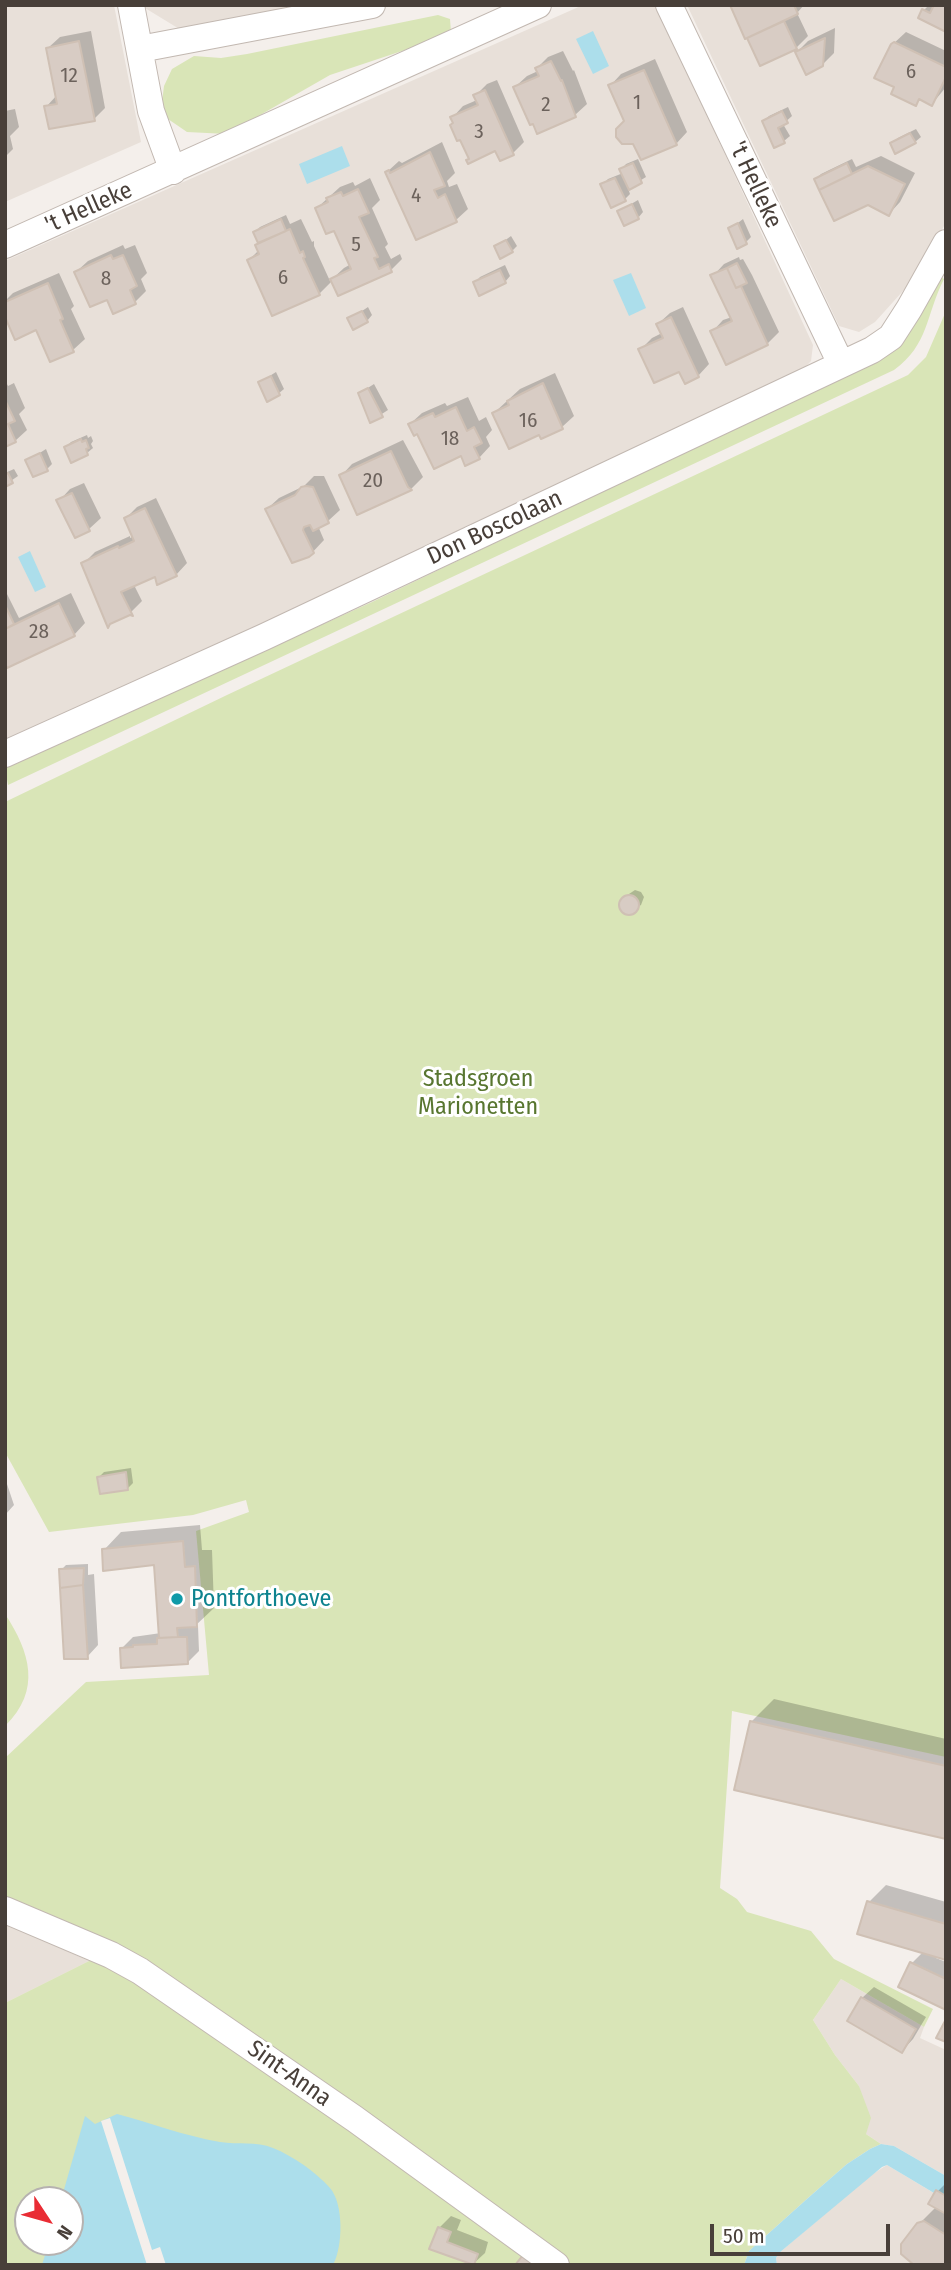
<!DOCTYPE html>
<style>
body{margin:0}
#map{position:relative;width:951px;height:2270px;overflow:hidden;background:#f4efeb;font-family:"Fira Sans Condensed",sans-serif}
canvas{display:block}
.frame{position:absolute;inset:0;border:7px solid #483f39;pointer-events:none}
.north{position:absolute;left:14px;top:2186px;width:70px;height:70px;box-sizing:border-box;background:#fff;border:2px solid #b6b2b0;border-radius:50%;rotate:126deg;font-size:19px;font-weight:700;line-height:28px;text-align:center;color:#483f39}
.north::after{content:'';display:block;margin:auto;width:24px;height:32px;background:#e92c34;clip-path:polygon(50% 0,100% 100%,50% 72%,0 100%)}
.scale{position:absolute;left:710px;top:2224px;width:180px;height:32px;box-sizing:border-box;border:4px solid #483f39;border-top:0;padding-left:9px;font-size:21px;line-height:24px;white-space:nowrap;color:#483f39;-webkit-text-stroke:5px #fff;paint-order:stroke}
</style>
<div id="map">
<canvas width="951" height="2270"></canvas>
<div class="frame"></div>
<div class="north">N</div>
<div class="scale">50 m</div>
</div>
<script>
const ctx = document.querySelector('canvas').getContext('2d');
ctx.lineJoin = 'round';
function fillPath(path, color) { ctx.fillStyle = color; ctx.fill(path, 'evenodd'); }
function trace(path, color, width, dash) { ctx.strokeStyle = color; ctx.lineWidth = width; ctx.lineCap = dash ? 'butt' : 'round'; ctx.setLineDash(dash || []); ctx.stroke(path); }
function label(font, color, halo, rows, align = 'center') {
  ctx.font = font + ' "Fira Sans Condensed",sans-serif'; ctx.lineWidth = 6; ctx.setLineDash([]); ctx.textBaseline = 'middle'; ctx.strokeStyle = halo; ctx.fillStyle = color; for (const [text, x, y, turn = 0] of rows) {
    ctx.save(); ctx.translate(x, y); ctx.rotate((+turn || 0) * Math.PI / 180); ctx.textAlign = isNaN(turn) ? turn : align; if (halo) ctx.strokeText(text, 0, 0); ctx.fillText(text, 0, 0); ctx.restore();
  }
}
const residential = new Path2D(`
 M5 5H114L141 142 5 202Z
 M144 5H315L181 30 145 8Z
 M583 5H652L657 7 813 345 811 361 799 374 5 744V261Z
 M687 5H946V222L921 271 875 322 859 332 839 326Z
 M5 1923 89 1961 5 2003Z
 M841 1979 924 2027 920 2038 946 2050V2176L894 2146 881 2144 866 2134 859 2086 835 2055 813 2020Z
 M887 2165 934 2193 936 2190 946 2196V2265H777L776 2258 779 2253 868 2177Z`);
const green = new Path2D(`
 M438 15 450 19 451 32 432 41 330 75 227 134 187 132 168 119 162 102 164 86 172 69 194 56 221 58 247 54Z
 M941 277 944 279C926 314 929 345 894 370L8 785 5 768 372 602 895 350 905 340Z
 M946 311V1757L732 1711 720 1888 737 1899 747 1912 811 1931 834 1959 933 2009 924 2027 841 1979 813 2020 835 2055 859 2086 871 2118 866 2134 881 2144 870 2149 847 2164 808 2198 749 2251 744 2265H5V2003L89 1961 77 1927 5 1899V1758L86 1682 209 1675 196 1531 249 1512 246 1500 193 1515 49 1532 5 1452V802L227 695 908 375 926 357ZM28 2200H70V2242H28Z
 M5 1614C30 1652 42 1690 5 1726Z`);
const water = new Path2D(`
 M593 31 609 66 593 74 576 39Z
 M342 146 350 166 307 184 299 164Z
 M631 273 646 308 629 316 613 280Z
 M30 551 46 587 35 592 18 557Z
 M117 2114C151 2123 185 2136 220 2142 238 2145 256 2141 273 2148 293 2156 316 2172 330 2188 344 2204 343 2247 333 2265H42L49 2242H70V2200H61L85 2116 95 2124Z
 M881 2144 894 2146 946 2176V2196L936 2191 934 2193 887 2165 882 2167 779 2253 776 2258 777 2265H744L749 2251 808 2198 847 2164 870 2149Z`);
const pier = new Path2D(`
 M110 2118 152 2250 160 2247 166 2265H147L101 2121Z`);
const shadow = new Path2D(`
 M732 5H804L797 13 808 36 796 48 761 64Z
 M929 5H946V30L924 10Z
 M835 28 834 53 822 65 797 52 808 41Z
 M91 31 105 108 94 119 46 107 57 95 48 48 60 37Z
 M906 32 946 51V87L932 104 922 98 916 104 896 86 892 45Z
 M563 51 573 71 574 70 587 104 575 115 515 87 527 76 538 71 537 68 548 57Z
 M655 59 687 132 676 144 625 120 610 86 621 74Z
 M497 80 524 142 513 153 496 149 470 158 452 118 463 106 477 100 475 96 487 84Z
 M788 107 792 116 783 124 790 136 784 141 764 121 769 116Z
 M15 109 19 127 10 136 13 149 5 157V111Z
 M916 129 921 137 915 142 896 151 892 144 898 138Z
 M442 142 455 173 447 181 449 187 457 184 468 209 456 220 416 238 387 172 399 161 402 163Z
 M881 156 915 173 900 202 889 214 816 179 821 174 852 159 856 167Z
 M638 159 646 177 628 188 630 194 625 199 602 185 608 179 623 173 621 170 626 164Z
 M370 178 380 200 372 208 388 244 385 247 391 259 400 254 402 259 391 270 333 280 319 294 249 260 259 250 257 245 260 243 255 232 260 227 286 215 290 224 301 219 312 242 314 241V246L330 281 344 268 351 264 335 229 317 208 340 187 353 182 355 186Z
 M638 200 643 212 638 218 619 211Z
 M743 219 751 237 746 242 730 229Z
 M511 236 517 246 512 251 496 247Z
 M123 245 125 249 135 245 147 273 141 279 146 291 135 302 108 297 76 272 88 261Z
 M739 257 740 260 743 259 752 275 779 332 767 344 712 332 723 320 732 317 713 276 724 264Z
 M505 265 510 276 505 282 475 283 480 277Z
 M59 273 74 306 71 309 85 339 73 350 37 328 5 313V301L13 293Z
 M368 307 372 315 367 321 350 319Z
 M683 307 709 364 698 376 640 350 652 338 662 333 658 324 670 313Z
 M276 372 284 389 278 394 260 382Z
 M555 373 574 416 562 427 540 432 494 413 520 389Z
 M5 380 8 386 14 383 25 408 19 414 27 430 15 441 5 445Z
 M374 384 388 410 371 421 360 393Z
 M468 397 479 421 486 417 492 430 486 437 490 446 479 458 462 454 410 424 422 413 445 403 447 406Z
 M87 435 88 438 91 436 93 441 91 444 93 448 87 453 66 447 71 442Z
 M403 440 423 477 411 489 358 512 341 476 352 464Z
 M46 449 52 464 47 469 34 475 27 461Z
 M14 469 18 476 5 485V473Z
 M314 476H324L340 510 328 521 318 526 324 540 309 556 267 509 279 498 304 486Z
 M84 483 101 518 89 529 76 536 59 501 70 489Z
 M156 498 187 563 176 575 156 574 134 585 142 601 130 613 114 620 109 625 83 564 95 552 130 536V538L134 536 126 518 137 507Z
 M5 590 19 618 71 593 85 623 74 635 5 659Z
 M635 890 641 892 644 897 641 905 628 913 623 910 621 905 623 898Z
 M131 1468 133 1483 128 1488 99 1477 104 1472Z
 M5 1478 14 1505 5 1515Z
 M200 1525 202 1550H212L214 1608 195 1626H198L199 1651 187 1663 121 1649 133 1637 161 1633 156 1563 104 1550 121 1532Z
 M88 1564V1575L94 1574 98 1645 87 1657 61 1570 66 1565Z
 M774 1699 946 1739V1837L751 1722Z
 M886 1885 946 1902V1958L937 1956 936 1958 946 1962V2008L912 1963 923 1952 869 1902Z
 M874 1987 926 2017 913 2039 902 2051 862 1998Z
 M946 2183V2265L919 2224 936 2207 937 2192Z
 M451 2216 461 2220 457 2230 488 2242 485 2253 473 2264 431 2248 439 2228Z`);
const building = new Path2D(`
 M730 5H794L798 14 745 39Z
 M934 5H946V32L918 18 922 9 930 13Z
 M784 21 797 49 760 66 747 38Z
 M825 38 823 66 806 75 795 52Z
 M79 41 95 121 49 129 44 106 57 104 46 48Z
 M894 42 946 67V77L932 106 919 99 916 106 891 94 894 87 874 78 891 44Z
 M551 61 561 81 562 80 576 117 537 134 533 124 530 125 513 87 539 76 535 68Z
 M644 70 677 145 641 160 633 144H622L616 137V129L624 121 608 85Z
 M485 90 514 155 500 161 495 151 468 164 466 160 469 159 460 140 457 141 450 125 453 123 450 117 478 105 473 95Z
 M782 111 788 123 778 128 785 143 774 148 762 121Z
 M910 133 916 143 895 154 890 143Z
 M430 152 445 186 434 190 438 198 445 194 457 222 416 240 385 172 389 170 390 173Z
 M633 163 642 183 629 190 619 169Z
 M847 163 852 174 819 190 814 179Z
 M868 166 905 184 889 216 868 205 834 221 819 190Z
 M615 178 626 201 611 208 600 184Z
 M358 189 369 213 359 217 378 257 374 258 379 269 389 264 392 272 338 296 330 279 351 269 334 231 326 234 315 208 328 202 326 198 341 192 343 196Z
 M632 204 639 219 624 226 617 211Z
 M281 219 286 231 258 243 253 232Z
 M738 223 747 244 737 249 728 228Z
 M290 229 300 253 303 251 305 257 303 258 320 295 272 316 247 260 259 254 255 245Z
 M506 240 513 252 500 259 494 246Z
 M111 255 113 259 123 255 137 286 130 290 136 304 113 314 107 300 90 307 74 272Z
 M737 263 747 283 736 288 727 268Z
 M727 268 736 288 741 286 768 345 726 365 710 331 732 321 710 275Z
 M500 270 506 283 479 296 473 282Z
 M48 283 63 319 60 320 74 352 50 362 36 330 15 340 5 317V302Z
 M362 311 368 322 353 330 347 318Z
 M671 317 699 377 685 384 679 372 654 383 638 349 663 338 656 324Z
 M271 376 280 395 267 402 258 382Z
 M543 383 563 429 541 439 539 435 509 449 492 413 509 405 507 401Z
 M368 388 383 417 370 423 358 393Z
 M5 400 15 421 8 424 16 442 5 447Z
 M456 407 467 431 474 427 482 443 474 447 480 459 465 466 461 456 434 469 417 434 414 436 408 424 433 413 435 417Z
 M81 439 82 442 86 440 89 448 86 449 88 455 71 463 64 447Z
 M391 451 408 487 412 490 357 515 339 475Z
 M40 453 48 471 33 477 25 460Z
 M8 473 13 483 5 487V474Z
 M306 486 313 487 329 523 313 531 310 525 304 527 303 530 314 553 309 557 292 563 265 509 295 495 301 487Z
 M72 493 90 531 75 538 56 500Z
 M145 508 177 576 157 585 155 577 121 592 133 616 130 615 110 624 108 628 81 563 118 546 119 548 134 541 124 518Z
 M59 603 75 636 7 668 5 663V629Z
 M5 605 14 624 5 629Z
 M619 905a10 10 0 1 1 20 0a10 10 0 1 1-20 0Z
 M126 1472 128 1490 100 1494 97 1477Z
 M183 1541 185 1567 195 1566 197 1627 177 1628 178 1637 159 1638 154 1565 103 1571 102 1549Z
 M84 1568 83 1585 60 1588 59 1569Z
 M83 1585 88 1659H64L60 1588Z
 M178 1637H187L188 1664 121 1668 120 1648 133 1647V1645L157 1644V1638Z
 M750 1721 946 1766V1839L734 1790Z
 M867 1901 946 1924V1960L857 1934Z
 M910 1962 946 1979V2010L898 1987Z
 M861 1997 916 2029 902 2053 847 2021Z
 M946 2019V2042L936 2038Z
 M936 2190 946 2196V2214L928 2204Z
 M924 2221 946 2235V2265H914L901 2254V2244L917 2223Z
 M438 2227 451 2232 447 2242 478 2254 474 2265 429 2249Z
 M523 2255 534 2265H515Z`);
const street = new Path2D(`
 M131 5 151 111 173 171
 M669 5 841 364
 M140 49 372 5
 M5 245 538 5
 M5 754 264 637 872 350 891 337 909 309 946 243
 M5 1910 111 1955 140 1971 355 2119 556 2265`);
const markers = [
 [177,1599,7,"#0f9aa8"]
];
const numberNames = [
 ["6",911,72],
 ["12",69,76],
 ["1",637,103],
 ["2",546,105],
 ["3",479,132],
 ["4",416,196],
 ["5",356,245],
 ["6",283,278],
 ["8",106,279],
 ["16",528,421],
 ["18",450,439],
 ["20",373,481],
 ["28",39,632]
];
const streetNames = [
 ["'t Helleke",755,185,65],
 ["'t Helleke",89,208,-24],
 ["Don Boscolaan",495,528,-25],
 ["Sint-Anna",289,2074,35]
];
const parkNames = [
 ["Stadsgroen",478,1079],
 ["Marionetten",478,1107]
];
const cultureNames = [
 ["Pontforthoeve",191,1599]
];
fillPath(residential, '#e8e0d9');
fillPath(green, '#d9e5b7');
fillPath(water, '#acdeeb');
fillPath(pier, '#f4efeb');
fillPath(shadow, '#0003');
fillPath(building, '#d8ccc4');
trace(building, '#cfc0b4', 2);
trace(street, '#c2b8b1', 28);
trace(street, '#fff', 26);
for (const [x, y, r, color] of markers) { const dot = new Path2D(); dot.arc(x, y, r, 0, 2 * Math.PI); ctx.fillStyle = color; ctx.fill(dot); trace(dot, '#fff', 2.5); }
label('21px', '#6c625c', null, numberNames);
label('24px', '#483f39', '#fff', streetNames);
label('24px', '#587630', '#fff', parkNames);
label('24px', '#0d838f', '#fff', cultureNames, 'left');
</script>
